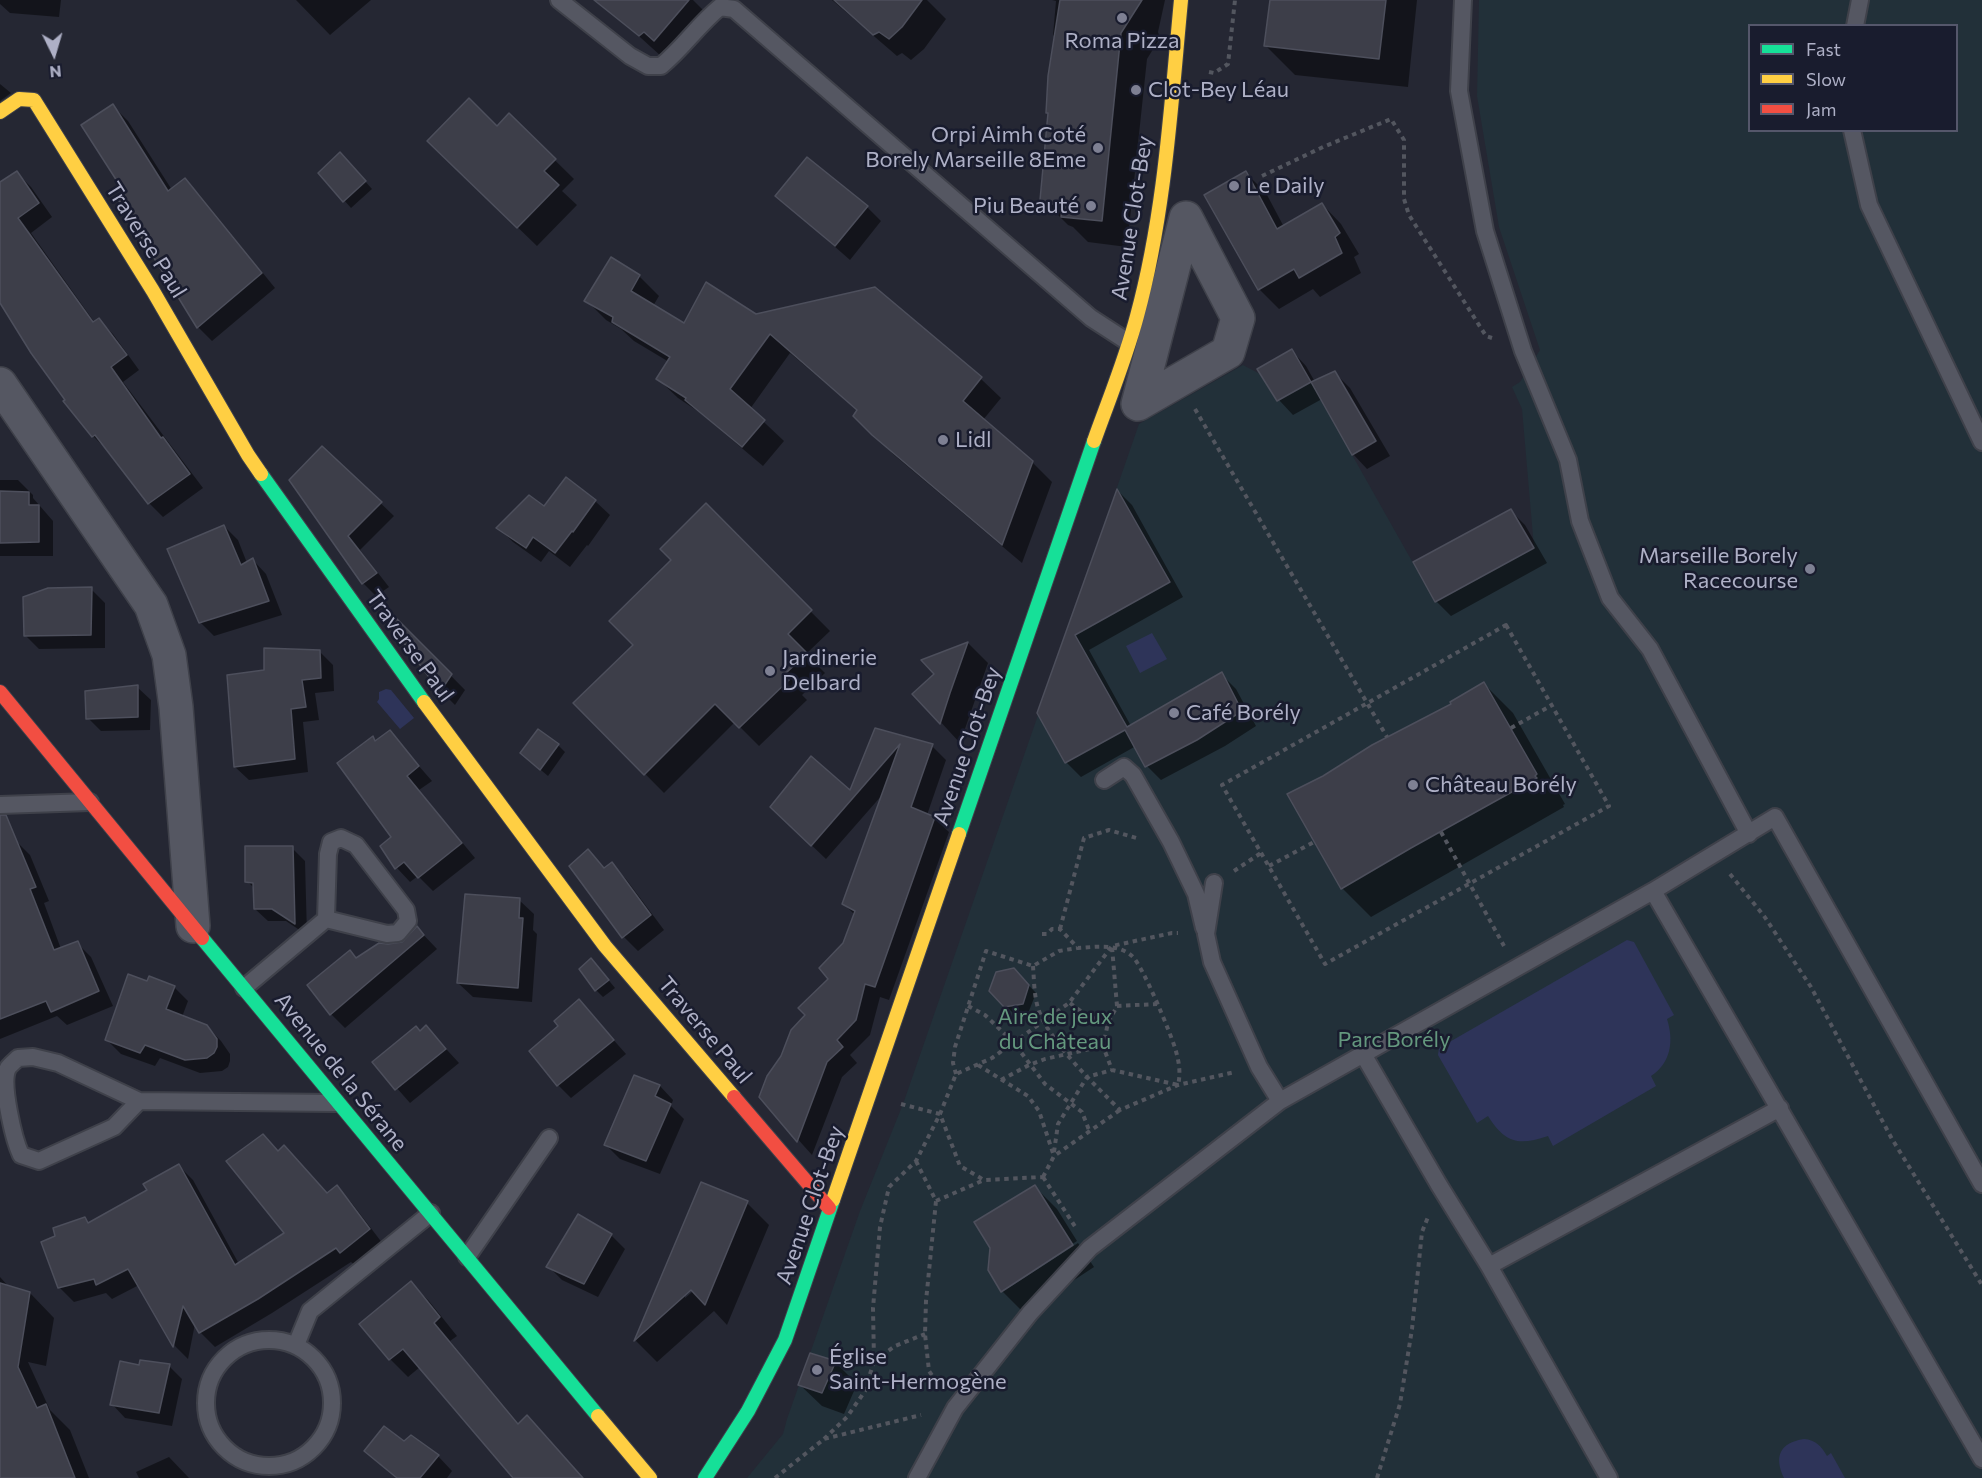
<!DOCTYPE html>
<meta charset="utf-8">
<style>
body{margin:0}
#map{position:relative;width:1982px;height:1478px;overflow:hidden;background:#252733;font-family:Commissioner,sans-serif}
canvas{display:block}
.legend{position:absolute;left:1748px;top:24px;width:210px;height:108px;box-sizing:border-box;background:#191c2e;border:2px solid #55576b;margin:0;padding:8px 10px;list-style:none;font-size:18px;color:#aeb0c6}
.legend li{display:flex;align-items:center;gap:12px;height:30px}
.legend b{width:30px;border:2px solid #55576b}
.north{position:absolute;left:24px;top:24px;width:60px;height:60px;-webkit-text-stroke:4px #191c2e;paint-order:stroke;rotate:175deg;font-size:16px;font-weight:700;line-height:24px;text-align:center;color:#aeb0c6}
.north::after{content:'';display:block;margin:auto;width:21px;height:27px;background:#aeb0c6;clip-path:polygon(50% 0,100% 100%,50% 72%,0 100%)}
</style>
<div id="map">
<canvas width="1982" height="1478"></canvas>
<ul class="legend">
<li><b style="height:8px;background:#16e098"></b>Fast</li>
<li><b style="height:8px;background:#ffcf43"></b>Slow</li>
<li><b style="height:8px;background:#f24e42"></b>Jam</li>
</ul>
<div class="north">N</div>
</div>
<script>
const ctx = document.querySelector('canvas').getContext('2d');
ctx.lineJoin = 'round';
function fillPath(path, color) { ctx.fillStyle = color; ctx.fill(path, 'evenodd'); }
function trace(path, color, width, dash) { ctx.strokeStyle = color; ctx.lineWidth = width; ctx.lineCap = dash ? 'butt' : 'round'; ctx.setLineDash(dash || []); ctx.stroke(path); }
function label(font, color, halo, rows, align = 'center') {
  ctx.font = font + ' Commissioner,sans-serif'; ctx.lineWidth = 5; ctx.setLineDash([]); ctx.textBaseline = 'middle'; ctx.strokeStyle = halo; ctx.fillStyle = color; for (const [text, x, y, turn = 0] of rows) {
    ctx.save(); ctx.translate(x, y); ctx.rotate((+turn || 0) * Math.PI / 180); ctx.textAlign = isNaN(turn) ? turn : align; if (halo) ctx.strokeText(text, 0, 0); ctx.fillText(text, 0, 0); ctx.restore();
  }
}
const green = new Path2D(`
 M1479 0H1982V1478H747L783 1434 787 1419 860 1211 903 1104 1139 424 1243 365 1260 374 1277 401 1311 382 1435 602 1534 548 1522 409 1512 387 1520 382 1540 350 1499 227 1477 96ZM1750 26H1956V130H1750Z`);
const water = new Path2D(`
 M1152 633 1167 659 1140 673 1126 646Z
 M386 689 391 690 414 718 400 729 377 702 379 699V692Z
 M1627 940 1634 942 1674 1015 1667 1019C1674 1041 1671 1063 1651 1076L1656 1086 1553 1146 1548 1136C1518 1146 1505 1143 1488 1116L1477 1123 1438 1055 1439 1048Z
 M1804 1439C1816 1440 1821 1446 1827 1456L1831 1453 1845 1478H1784C1774 1457 1779 1443 1804 1439Z`);
const shadow = new Path2D(`
 M0 0H61L59 17 10 13 0 4Z
 M296 0H371L330 35Z
 M599 0H693L713 20 662 57Z
 M832 0H927L946 19 924 49 911 60 902 53 897 56Z
 M1052 0H1165L1158 32 1160 38 1147 59 1127 247 1088 242 1073 227 1068 225 1042 199 1056 38 1053 35 1056 1Z
 M1271 0H1417L1408 87 1295 75 1266 46Z
 M0 84 11 93 0 101Z
 M113 106 128 121 172 190 185 180 199 194 275 288 212 341 198 327 118 197 126 192Z
 M509 115 574 179 562 191 577 205 537 246 448 160 497 128Z
 M347 161 372 189 351 208 320 173Z
 M17 173 31 187 52 217 31 233 95 323 99 320 113 334 139 370 123 382 203 488 163 517 149 503 107 450 93 436 0 302V184Z
 M1246 173 1266 193 1284 227 1322 204 1341 224 1359 254 1354 257 1361 273 1320 297 1313 289 1279 309 1259 289Z
 M777 196 867 207 881 221 850 260Z
 M639 276 659 296 653 306 684 326 755 315 875 289 981 379 1001 398 983 420 1032 462 1052 482 1022 563 894 455 855 415 858 411 790 353 750 409 784 441 763 466 699 412 678 398 658 379 669 362 634 341 621 329 606 320 586 300Z
 M1292 351 1306 366 1315 382 1335 373 1350 388 1390 456 1367 469 1353 454 1322 399 1293 415 1279 400Z
 M323 448 394 516 360 550 389 587 376 596 363 583 291 480Z
 M0 480H18L33 495V498L53 521V556H0Z
 M1118 491 1132 505 1183 597 1089 650 1131 726 1221 674 1236 689 1256 726 1225 746 1161 780 1147 766 1136 746 1081 777 1066 762 1039 712Z
 M595 501 610 515 588 546 587 545 570 567 549 551 541 562 513 542 498 527 545 508Z
 M706 506 830 631 806 654 825 673 802 695 807 700 759 746 735 722 664 793 575 703 635 645Z
 M1510 510 1525 525 1547 563 1451 616 1436 601Z
 M224 526 238 540 247 563 253 560 266 574 282 615 214 636 200 622Z
 M91 589 105 603V648L39 649 25 635Z
 M392 616 465 690 455 705 441 691 388 619Z
 M968 643 988 663 960 743 915 694 936 674 924 661Z
 M319 651 333 665 334 691 315 693 319 720 303 722 308 772 249 780 235 767Z
 M1484 684 1513 713 1565 804 1563 805 1564 807 1371 917 1342 888 1452 704Z
 M137 687 151 700 150 730 101 731 88 718Z
 M876 730 932 746 946 760 927 815 934 818 949 832 889 1000 880 997 870 1035 850 1055 857 1063 842 1077 812 1155 760 1097 807 1015 830 979 855 915 844 904 883 794 826 859 786 821 850 792Z
 M389 732 432 781 419 790 475 858 433 891 418 876 410 882 397 868 382 846 393 837 372 738 376 742Z
 M558 745 565 752 548 776 529 760Z
 M16 841 30 855 49 901 44 903 61 949 77 943 91 957 113 1006 67 1025 57 1016 0 1039V847Z
 M292 848 305 861 307 935 286 921H268L255 909V889L247 881Z
 M588 851 606 869 612 865 626 879 664 930 638 951 624 937Z
 M519 900 534 914 533 930 537 934 532 1002 473 997 458 983Z
 M417 928 437 949 345 1028 331 1014 357 959 403 944Z
 M598 967 615 988 603 997 596 990Z
 M1021 977 1036 993 1029 1011 1013 1013 991 991Z
 M148 983 174 987 188 1001 182 1017 207 1026 221 1041 230 1054V1061L228 1067 222 1071 200 1073 160 1058 155 1066 121 1054 107 1040Z
 M579 1001 626 1054 571 1098 558 1085 560 1027Z
 M426 1027 459 1063 410 1103 374 1062 420 1033Z
 M635 1077 660 1086 673 1100 671 1106 684 1119 660 1174 620 1159 606 1145Z
 M279 1152 328 1195 336 1187 351 1202 383 1244 356 1266 351 1262 272 1313 215 1347 200 1332 195 1324 188 1359 175 1346 139 1285 112 1299 106 1293 74 1302 59 1287 57 1237 84 1219 89 1224 149 1190 179 1166 193 1180 239 1264 286 1234Z
 M702 1184 747 1203 769 1225 727 1325 714 1311 657 1362 636 1341ZM696 1284 698 1287 685 1298V1294Z
 M1035 1187 1057 1209 1077 1241 1010 1284V1287L1078 1243 1094 1267 1024 1313 1002 1291Z
 M611 1235 625 1249 598 1297 562 1280 548 1266Z
 M0 1277 10 1288 30 1293 54 1318 46 1366 28 1362 50 1410 70 1430 89 1478H0Z
 M411 1283 429 1301 457 1336 450 1341 519 1424 545 1435 583 1478H515L420 1367 408 1377 390 1359 361 1324Z
 M835 1362 857 1384 844 1414 822 1406 800 1385Z
 M169 1366 182 1379 172 1426 125 1418 112 1404 141 1367Z
 M411 1437 438 1456 452 1471 447 1478H396L366 1451 404 1443Z
 M169 1457 189 1478H139L136 1472Z`);
const building = new Path2D(`
 M594 0H689L654 41 644 32 639 36Z
 M834 0H922L902 27 889 39 879 32 873 35Z
 M1060 0H1142L1121 33 1102 221 1061 217 1062 207 1040 200 1048 113H1046L1048 76Z
 M1270 0H1386L1379 59 1264 46Z
 M469 98 497 126 509 113 556 159 544 171 559 185 517 228 427 141Z
 M113 104 168 191 185 178 262 273 197 328 116 196 124 192 81 125Z
 M340 152 366 181 343 202 318 173Z
 M807 157 868 206 835 246 775 196Z
 M17 171 39 203 18 218 93 322 99 318 127 355 111 367 161 438 163 437 190 474 148 504 95 435 92 437 63 401 65 400 31 353 0 303V182Z
 M1246 171 1277 229 1322 203 1340 233 1335 237 1342 253 1299 278 1294 269 1258 290 1204 195Z
 M611 257 640 275 631 291 684 323 706 282 756 314 875 287 982 377 963 401 1033 461 1002 545 872 435 853 416 857 410 770 334 730 389 765 420 742 447 685 400 686 398 656 379 670 357 612 322 613 317 584 301Z
 M1292 349 1311 382 1277 401 1257 369Z
 M1335 371 1376 441 1352 455 1311 382Z
 M322 446 382 502 348 536 377 573 362 584 289 480Z
 M566 477 596 500 573 532 572 531 555 553 533 537 526 548 496 528 529 495 544 506Z
 M1117 489 1170 582 1075 635 1127 727 1222 672 1242 711 1197 740 1145 767 1125 730 1065 763 1037 713Z
 M0 491 29 492V505H39V542L0 543Z
 M706 503 812 610 788 634 807 653 784 675 789 680 739 728 715 704 644 775 573 703 633 645 609 621 671 560 660 549Z
 M1511 509 1534 548 1435 602 1413 562Z
 M224 525 241 565 253 558 269 601 199 623 167 549Z
 M92 587 91 635 24 636 23 597 48 588Z
 M392 614 452 674 440 692 386 619Z
 M968 642 950 693 940 724 912 694 934 674 921 660Z
 M264 648 320 650 321 678 302 680 306 707 291 709 295 759 234 767 227 675 264 670Z
 M1484 682 1537 774 1535 776 1537 778 1411 848 1341 889 1287 794 1323 776 1372 745 1451 704 1450 702Z
 M138 685V717L86 719 85 691Z
 M875 728 933 744 911 807 935 817 875 987 865 984 856 1020 837 1040 843 1047 827 1062 797 1142 759 1097 767 1076 781 1056 791 1030 805 1015 798 1008 828 979 819 968 843 943 855 911 842 904 900 744 811 846 770 807 811 756 850 790Z
 M538 729 559 744 540 770 520 753Z
 M390 730 419 766 407 776 462 843 418 878 404 862 395 869 380 846 391 837 337 763 373 736 375 741Z
 M0 815H6L36 887 30 889 54 950 78 941 99 991 51 1012 46 1001 0 1019Z
 M245 846H293L295 924 272 909H254L253 883 245 882Z
 M588 849 604 868 612 862 651 915 622 938 569 866Z
 M465 894 520 898 519 918H523L518 988 457 983Z
 M417 926 424 935 330 1015 307 985 350 950 356 958 379 943 388 944 402 942Z
 M591 958 609 980 595 991 579 969Z
 M1014 968 1029 985 1023 1004 1004 1007 989 991 996 972Z
 M128 974 147 981 149 976 175 986 166 1009 207 1025 217 1039V1047L214 1053 207 1058 185 1060 145 1045 140 1053 105 1040Z
 M579 999 614 1040 557 1086 529 1051 558 1026 554 1021Z
 M426 1025 446 1049 395 1090 372 1062 416 1026 420 1031Z
 M634 1075 660 1085 655 1096 671 1104 646 1161 604 1145Z
 M263 1134 278 1151 284 1145 327 1193 337 1185 370 1229 340 1253 336 1248 258 1299 199 1333 183 1306 173 1347 128 1269 96 1285 94 1279 58 1288 41 1242 55 1236 53 1228 85 1217 88 1223 147 1190 143 1184 179 1164 235 1265 284 1233 226 1161Z
 M701 1182 748 1201 705 1305 691 1290 634 1341Z
 M1035 1185 1073 1245 1001 1292 988 1270 990 1248 974 1222Z
 M578 1214 612 1234 584 1284 546 1267Z
 M411 1281 440 1317 434 1323 518 1424 527 1415 583 1478H513L403 1349 389 1360 359 1324Z
 M0 1283 30 1292 18 1367 37 1408 46 1404 75 1478H0Z
 M810 1353 836 1361 822 1393 798 1385Z
 M140 1360 170 1364 159 1413 110 1405 120 1361 139 1365Z
 M384 1426 404 1441 411 1435 439 1455 420 1478H397L364 1451Z`);
const path = new Path2D(`
 M1209 72 1214 73 1228 64 1235 0
 M1262 176 1323 147 1391 119 1404 140V199L1409 215 1486 336 1492 338
 M1195 409 1387 737
 M1506 625 1609 806 1325 964 1222 785Z
 M1511 728 1552 705
 M1441 832 1504 946
 M1269 866 1314 842
 M1234 871 1261 853
 M1730 874 1764 916 1811 987 1892 1139 1982 1285
 M1060 929 1084 838 1109 830 1140 839
 M1042 934H1047L1052 929H1060L1078 948C1096 947 1117 943 1132 956 1143 966 1170 1032 1175 1048 1179 1061 1181 1073 1178 1085L1112 1070 1103 1046 1108 1023 1117 1006 1112 947
 M1033 966C1034 979 1034 995 1038 1008 1048 1041 1096 1086 1120 1110L1178 1085 1235 1072
 M1070 1003 1087 1016 1108 1023
 M968 1006 985 1015 1014 1043 1045 1084 1082 1112 1089 1130
 M1117 1006 1157 1004
 M978 1065 1028 1096 1039 1111 1054 1156
 M956 1074 953 1063 955 1047 986 951 1033 966 1059 951 1077 948
 M1001 1080 1029 1065 1045 1059 1103 1046
 M901 1104 940 1114 960 1166 984 1180 1043 1177
 M1054 1152 1058 1124 1087 1077 1112 1070
 M916 1161 936 1201 926 1301 925 1334 929 1371 939 1386
 M1043 1177 1054 1156 1120 1110
 M1043 1177 1076 1228
 M936 1201 984 1180
 M874 1361 895 1346 925 1334
 M824 1439 847 1417 865 1391 874 1361 873 1308 880 1227 889 1187 916 1161 940 1114 956 1074 992 1058 1069 1003 1112 946 1172 933H1178
 M775 1478 824 1439 921 1415
 M1377 1478 1400 1404 1412 1329 1422 1232 1428 1217`);
const lane = new Path2D(`
 M559 0 630 56 648 66H661C683 48 698 25 720 7L734 9 1091 318 1128 342
 M1463 0 1459 91 1485 231 1523 351 1568 460 1580 521 1610 598 1650 649 1749 834
 M1855 26 1860 0
 M1852 130 1869 205 1982 442
 M1104 780 1124 767 1133 775 1171 842 1196 894 1204 928
 M0 805 90 802
 M1214 883 1206 934 1212 962 1259 1067 1280 1101
 M1653 891 1775 817 1982 1184
 M244 988 326 919 387 934 398 933 408 921 406 910 356 845 341 838 331 842 328 854 326 919
 M1363 1054 1439 1185 1489 1266 1609 1478
 M139 1101 114 1127 39 1161 21 1155C14 1140 0 1083 8 1068 10 1065 15 1061 18 1058L33 1057 58 1063 139 1101 336 1103
 M467 1257 549 1138
 M1489 1266 1780 1108
 M206 1403a63 63 0 1 1 126 0a63 63 0 1 1-126 0Z
 M296 1345 310 1311 431 1213
 M917 1478 955 1408 1030 1313 1090 1248 1280 1101 1653 891 1982 1459`);
const street = new Path2D(`
 M1186 218 1238 318 1228 352 1138 404Z
 M0 384 151 605 169 655 176 707 193 926`);
const fast = new Path2D(`
 M261 474 424 702
 M959 834 1094 441
 M202 938 598 1416
 M705 1478 748 1411 785 1340 833 1200`);
const slow = new Path2D(`
 M0 112 19 99 34 100 153 291 248 455 261 474
 M1094 441C1109 399 1126 358 1137 316 1165 213 1171 105 1181 0
 M424 702 605 946 734 1097
 M833 1200 959 834
 M598 1416 650 1478`);
const jam = new Path2D(`
 M0 692 202 938
 M734 1097 829 1208`);
const markers = [
 [1122,18,6,"#7e8093"],
 [1136,90,6,"#7e8093"],
 [1098,148,6,"#7e8093"],
 [1234,186,6,"#7e8093"],
 [1091,206,6,"#7e8093"],
 [943,440,6,"#7e8093"],
 [1810,569,6,"#7e8093"],
 [770,671,6,"#7e8093"],
 [1174,713,6,"#7e8093"],
 [1413,785,6,"#7e8093"],
 [817,1370,6,"#7e8093"]
];
const poiNames = [
 ["Roma Pizza",1122,41,"center"],
 ["Clot-Bey Léau",1148,90],
 ["Orpi Aimh Coté",1086,135,"right"],
 ["Borely Marseille 8Eme",1086,160,"right"],
 ["Le Daily",1246,186],
 ["Piu Beauté",1079,206,"right"],
 ["Lidl",955,440],
 ["Marseille Borely",1798,556,"right"],
 ["Racecourse",1798,581,"right"],
 ["Jardinerie",782,658],
 ["Delbard",782,683],
 ["Café Borély",1186,713],
 ["Château Borély",1425,785],
 ["Église",829,1357],
 ["Saint-Hermogène",829,1382]
];
const streetNames = [
 ["Avenue Clot-Bey",1132,218,-81],
 ["Traverse Paul",146,240,58],
 ["Traverse Paul",410,646,54],
 ["Avenue Clot-Bey",967,746,-71],
 ["Traverse Paul",705,1030,50],
 ["Avenue de la Sérane",341,1072,51],
 ["Avenue Clot-Bey",810,1205,-71]
];
const parkNames = [
 ["Aire de jeux",1055,1017],
 ["du Château",1055,1042],
 ["Parc Borély",1394,1040]
];
fillPath(green, '#223039');
fillPath(water, '#2e3459');
fillPath(shadow, '#0007');
fillPath(building, '#3d3e49');
trace(building, '#4d4f5c', 1.5);
trace(lane, '#3f414a', 20);
trace(street, '#3f414a', 36);
trace(fast, '#3f414a', 16);
trace(slow, '#3f414a', 16);
trace(jam, '#3f414a', 16);
trace(path, '#53565f', 4, [4.5, 4.5]);
trace(lane, '#555762', 16);
trace(street, '#555762', 33);
trace(fast, '#16e098', 14);
trace(slow, '#ffcf43', 14);
trace(jam, '#f24e42', 14);
for (const [x, y, r, color] of markers) { const dot = new Path2D(); dot.arc(x, y, r, 0, 2 * Math.PI); ctx.fillStyle = color; ctx.fill(dot); trace(dot, '#191c2e', 2); }
label('22px', '#aeb0c6', '#191c2e', poiNames, 'left');
label('22px', '#aeb0c6', '#191c2e', streetNames);
label('22px', '#64987e', '#191c2e', parkNames);
</script>
